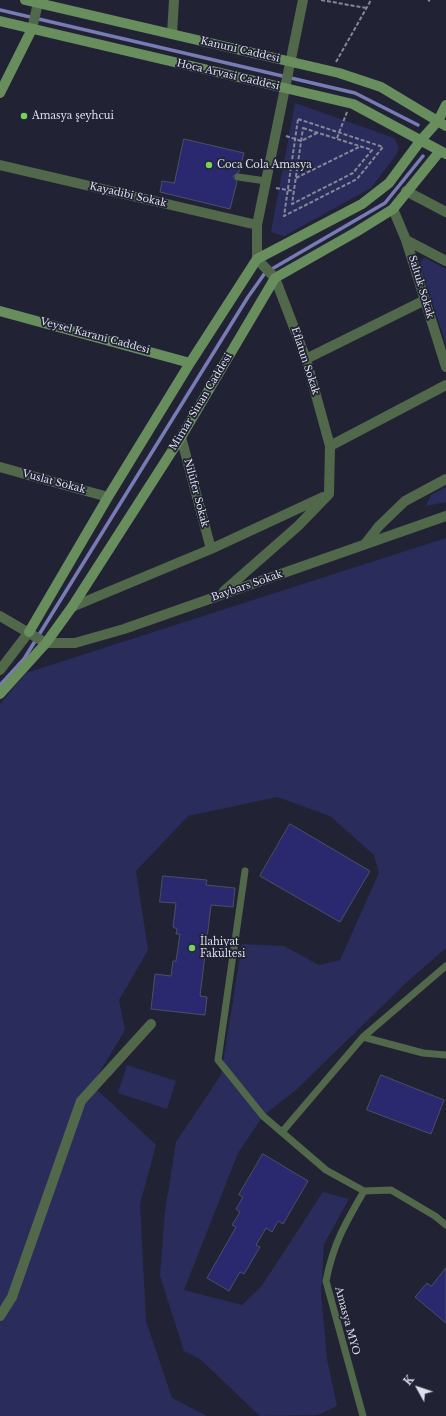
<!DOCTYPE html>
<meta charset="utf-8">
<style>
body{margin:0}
#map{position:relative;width:446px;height:1416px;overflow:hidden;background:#212335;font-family:"Libre Baskerville",serif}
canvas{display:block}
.north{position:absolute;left:398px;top:1368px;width:40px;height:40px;-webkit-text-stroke:3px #212335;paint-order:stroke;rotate:310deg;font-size:11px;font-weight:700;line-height:16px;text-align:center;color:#dddfeb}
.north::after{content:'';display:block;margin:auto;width:14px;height:18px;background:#dddfeb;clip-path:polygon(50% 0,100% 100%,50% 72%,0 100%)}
</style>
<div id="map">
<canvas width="446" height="1416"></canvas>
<div class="north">K</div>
</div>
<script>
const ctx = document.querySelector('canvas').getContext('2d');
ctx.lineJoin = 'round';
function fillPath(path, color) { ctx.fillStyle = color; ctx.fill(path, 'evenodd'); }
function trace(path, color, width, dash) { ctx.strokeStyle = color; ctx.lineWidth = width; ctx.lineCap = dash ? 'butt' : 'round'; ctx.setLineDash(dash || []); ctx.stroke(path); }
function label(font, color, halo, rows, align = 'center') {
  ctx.font = font + ' "Libre Baskerville",serif'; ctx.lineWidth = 3.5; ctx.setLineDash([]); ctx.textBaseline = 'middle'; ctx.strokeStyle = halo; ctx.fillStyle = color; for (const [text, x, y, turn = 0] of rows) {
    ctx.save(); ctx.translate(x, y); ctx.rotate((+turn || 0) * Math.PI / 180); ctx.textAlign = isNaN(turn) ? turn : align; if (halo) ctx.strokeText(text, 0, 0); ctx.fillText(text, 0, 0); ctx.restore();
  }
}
const green = new Path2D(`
 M295 103 394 138 399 147 396 155 371 188 284 236 271 232Z
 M425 258 446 269V344L420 265 422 259Z
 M446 487V502L426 506 431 495Z
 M446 538V948L408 981 297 1089 263 1116 238 1153 184 1290 242 1305 261 1287 323 1192 349 1199 324 1244 321 1294 327 1359 337 1406 318 1415 260 1416 200 1359 184 1351 160 1276 165 1212 176 1142 221 1075 242 944 284 946 319 965 340 960 379 873 374 855 330 816 277 797 188 816 136 871 148 950 119 1000 125 1030 92 1085 156 1145 140 1204 146 1321 172 1398 207 1416H0V704L26 673Z
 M127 1065 176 1081 167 1109 118 1093Z`);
const stream = new Path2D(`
 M0 10 355 93 418 125
 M0 685 24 659 248 297 265 273 385 203 423 156`);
const building = new Path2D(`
 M184 139 244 153 239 172 233 176 237 182 230 209 160 192 162 181 174 183Z
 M290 824 370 871 340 922 260 876Z
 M163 876 207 880 206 885 235 888 233 907 211 905 200 996 207 997 205 1015 151 1009 155 974 171 976 173 961H176L180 934H176L177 929 173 927 176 903 160 902Z
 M381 1075 444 1100 431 1134 367 1110Z
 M263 1154 308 1181 283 1224 278 1221 272 1232 266 1228 256 1245 260 1247 244 1274 240 1272 229 1291 207 1278 236 1227 232 1225 240 1212 236 1209 243 1197 239 1195Z
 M446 1268V1323L415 1297 427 1283 431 1286Z`);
const path = new Path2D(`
 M321 0 366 8
 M428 0 430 1
 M336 62 371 0
 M298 119 383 147 357 179 284 216Z
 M303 128 372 150 353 173 292 204Z
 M286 136 301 141 317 133
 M337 138 347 112
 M296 178 361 146
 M276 188 294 191`);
const lane = new Path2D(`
 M238 177 266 181
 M245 871 218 1060 263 1116 326 1170 364 1191 391 1190 435 1216 446 1225
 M363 1037 423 1053 446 1055
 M282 1132 363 1037 446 966
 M363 1416 326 1281C333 1244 346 1222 364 1191`);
const street = new Path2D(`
 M303 0 257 225V259L275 278 306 359 330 446
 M32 29 38 3
 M172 34 174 0
 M0 165 257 225
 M406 191 446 212
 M393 209 406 240 446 367
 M406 240 446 261
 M306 359 425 300
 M181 437 211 549
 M0 467 108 497
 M365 544 379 526 405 501 446 479
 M224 591 298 526 329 494 330 446 446 385
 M72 607 211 549 323 497
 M0 616 46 643H75L124 629 446 516
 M0 670 29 632
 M0 1316 12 1297 81 1101 151 1024`);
const secondary = new Path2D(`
 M25 0 339 73 381 87 446 126
 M0 21 353 104 446 154
 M0 93 32 29
 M0 311 190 363
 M29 632 108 497 190 363 257 259 362 204 389 183 421 140 438 121 446 105
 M0 694 46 643 72 607 181 437 275 278 356 232 393 209 440 151`);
const markers = [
 [24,116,4,"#76d25a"],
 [209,165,4,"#76d25a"],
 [192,948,4,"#76d25a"]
];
const streetNames = [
 ["Kanuni Caddesi",240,50,13],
 ["Hoca Arvasi Caddesi",228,75,13],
 ["Kayadibi Sokak",128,195,13],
 ["Saltuk Sokak",421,287,73],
 ["Veysel Karani Caddesi",95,336,15],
 ["Eflatun Sokak",305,361,72],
 ["Mimar Sinan Caddesi",201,402,-59],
 ["Vuslat Sokak",54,482,15],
 ["Nilüfer Sokak",196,493,75],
 ["Baybars Sokak",247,586,-19],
 ["Amasya MYO",347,1321,75]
];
const poiNames = [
 ["Amasya şeyhcui",32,116],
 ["Coca Cola Amasya",217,165],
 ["İlahiyat",200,942],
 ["Fakültesi",200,954]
];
fillPath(green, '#2a2c5c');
trace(stream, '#787cb4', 3.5);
fillPath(building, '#2a2970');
trace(building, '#4c4f64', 1);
trace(path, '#868897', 2, [4, 2]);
trace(lane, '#51684a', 7);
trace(street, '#51684a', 10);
trace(secondary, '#698e5e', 10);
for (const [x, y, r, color] of markers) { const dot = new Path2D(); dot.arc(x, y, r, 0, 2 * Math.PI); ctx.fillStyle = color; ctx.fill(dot); trace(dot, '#212335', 1.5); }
label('10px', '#dddfeb', '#212335', streetNames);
label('10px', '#dddfeb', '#212335', poiNames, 'left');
</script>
